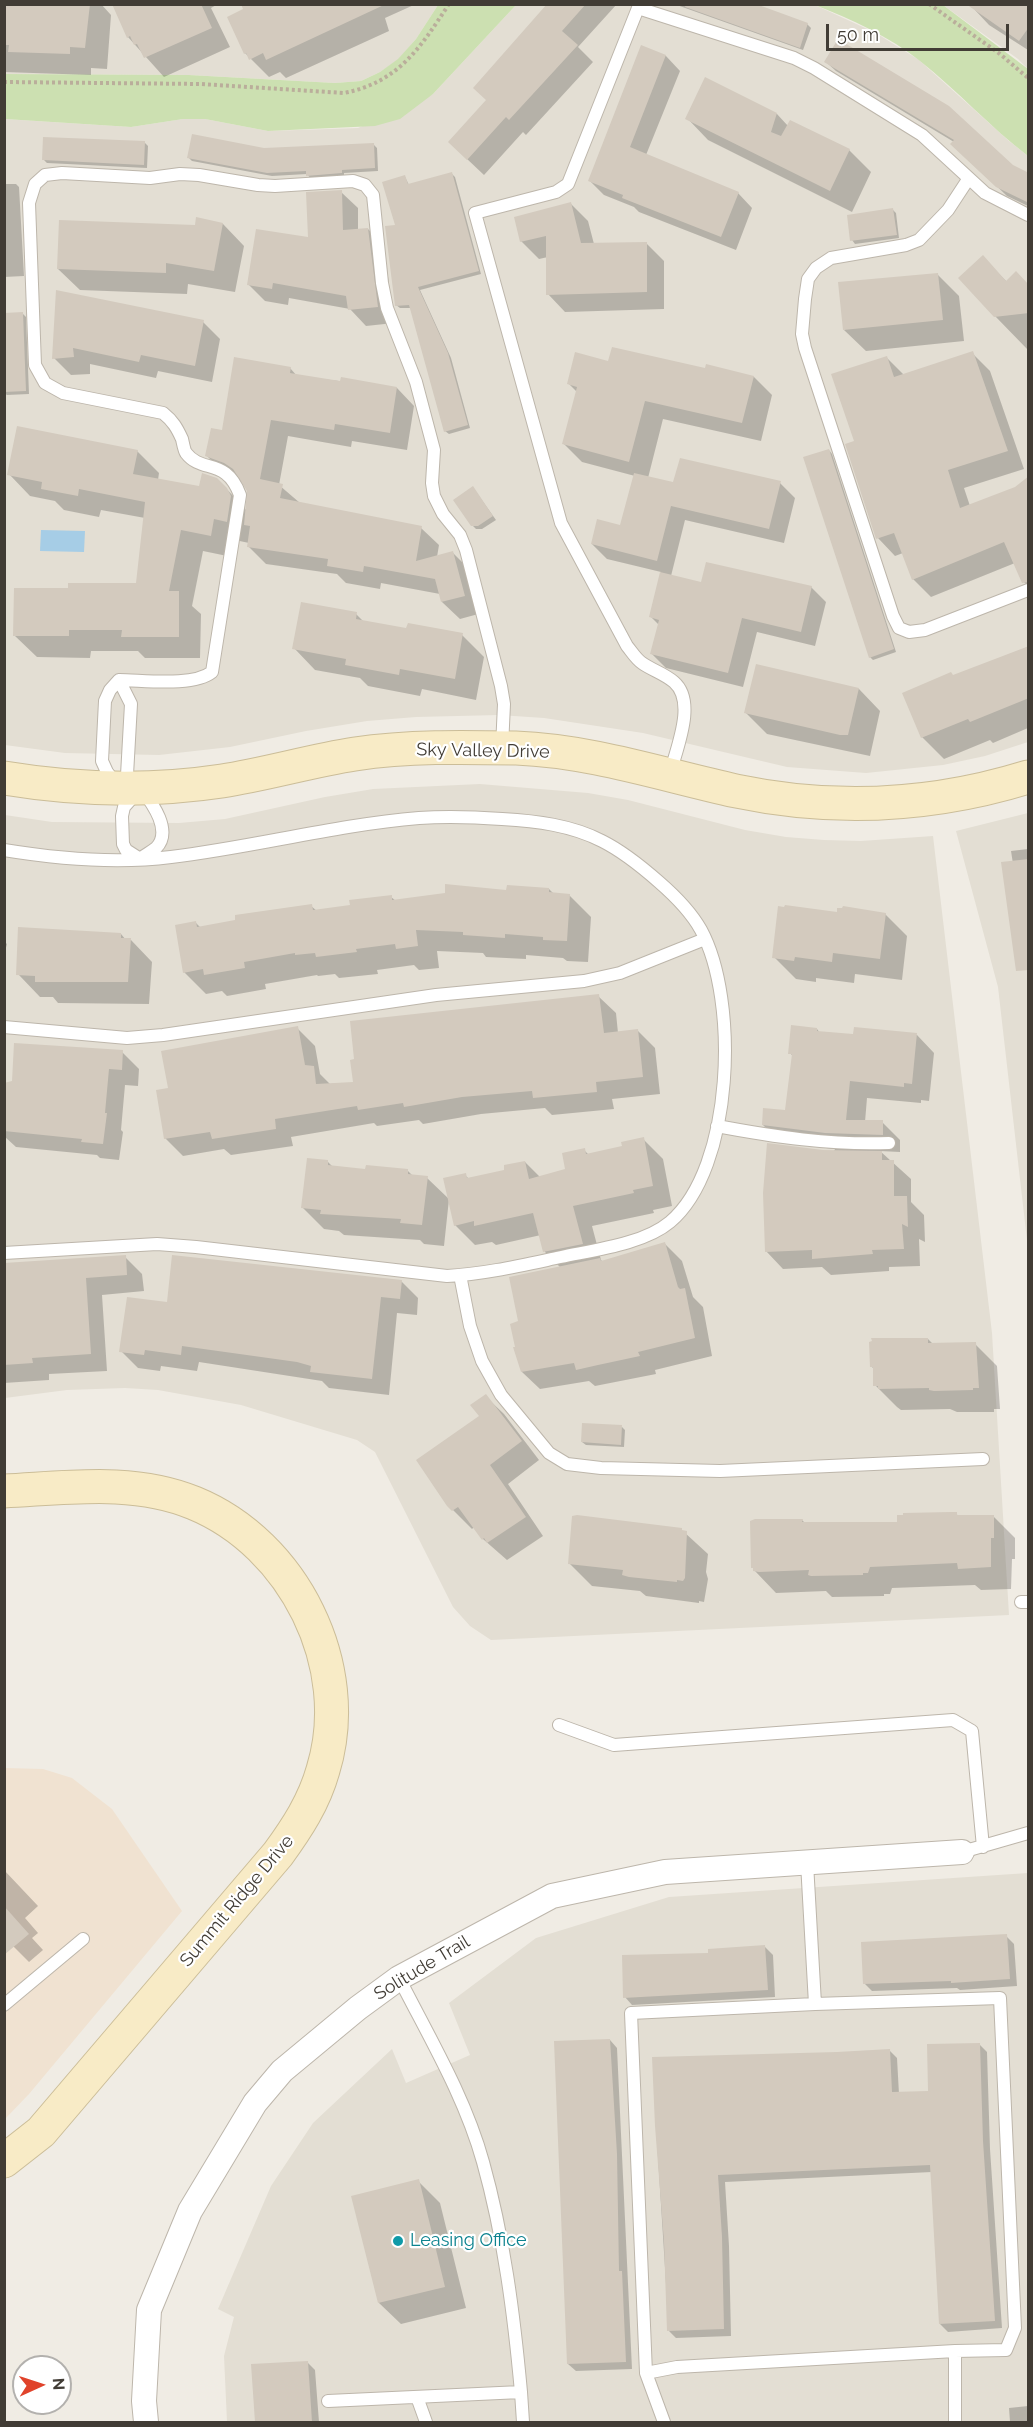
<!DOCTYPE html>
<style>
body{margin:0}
#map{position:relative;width:1033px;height:2427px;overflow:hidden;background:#f0ece4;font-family:Raleway,sans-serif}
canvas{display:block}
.frame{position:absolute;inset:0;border:6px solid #413c35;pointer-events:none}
.north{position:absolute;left:12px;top:2355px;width:60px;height:60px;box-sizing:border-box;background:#fff;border:2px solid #b3b1ae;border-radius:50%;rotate:87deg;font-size:16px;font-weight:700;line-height:24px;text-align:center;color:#413c35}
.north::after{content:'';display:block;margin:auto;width:21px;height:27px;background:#e0432b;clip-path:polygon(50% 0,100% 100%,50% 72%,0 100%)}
.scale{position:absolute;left:826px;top:24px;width:183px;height:27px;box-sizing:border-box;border:3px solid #413c35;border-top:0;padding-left:8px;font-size:18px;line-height:21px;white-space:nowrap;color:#413c35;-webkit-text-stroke:4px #fff;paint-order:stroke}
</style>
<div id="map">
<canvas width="1033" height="2427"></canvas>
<div class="frame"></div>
<div class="north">N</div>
<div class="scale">50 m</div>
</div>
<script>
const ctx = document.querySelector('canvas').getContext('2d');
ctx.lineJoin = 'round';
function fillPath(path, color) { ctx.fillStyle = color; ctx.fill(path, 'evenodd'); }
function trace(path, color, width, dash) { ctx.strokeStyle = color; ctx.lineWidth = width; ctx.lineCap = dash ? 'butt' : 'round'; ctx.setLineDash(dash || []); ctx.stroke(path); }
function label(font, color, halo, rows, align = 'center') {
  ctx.font = font + ' Raleway,sans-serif'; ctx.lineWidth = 4.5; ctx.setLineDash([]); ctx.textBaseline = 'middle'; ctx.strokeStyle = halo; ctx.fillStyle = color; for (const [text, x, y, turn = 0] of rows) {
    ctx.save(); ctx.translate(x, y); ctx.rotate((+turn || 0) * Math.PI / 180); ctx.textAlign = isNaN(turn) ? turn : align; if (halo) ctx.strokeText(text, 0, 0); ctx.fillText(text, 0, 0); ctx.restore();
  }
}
const residential = new Path2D(`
 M5 5H438L416 39 398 60 380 72 361 81 335 83 189 75 5 74Z
 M516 5H815L876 33 919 60 1009 141 1028 156V742L985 756 943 765 866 773 787 767 643 733 544 718 499 715 416 717 367 721 306 731 230 747 159 755 65 753 5 745 4 119 131 127 183 119H205L268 131 358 128 433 94Z
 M943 5H1028V69L1018 59Z
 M480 784 588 793 628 800 745 830 786 837 824 840 861 841 933 836 992 1333 1009 1615 491 1640 470 1626 453 1607 375 1452 357 1440 241 1405 158 1390 125 1388 67 1390 5 1398V815L52 822 179 823 225 819 325 797 373 789Z
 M1028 813V1249L998 987 956 831Z
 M1028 1873V2422H227L224 2356 234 2317 218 2309 271 2186 313 2123 392 2049 406 2083 470 2055 449 2003 536 1938 669 1897Z`);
const commercial = new Path2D(`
 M5 1768 43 1769 72 1778 112 1809 182 1911 29 2094 5 2119Z`);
const green = new Path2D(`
 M438 5H516L433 94 400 119 375 126 268 131 205 119H183L131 127 5 119V74L189 75 335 83 361 81 380 72 398 59 416 39Z
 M815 5H943L1028 69V156C990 127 958 91 920 61 890 37 851 19 815 5Z`);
const water = new Path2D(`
 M41 530 85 531 84 552 40 551Z`);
const shadow = new Path2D(`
 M4 4H101L111 15 107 69 91 68V75L4 72Z
 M114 4H218L211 8 230 47 164 77 128 37Z
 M243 4H416L385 18 389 31 286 78 280 72 269 77 245 53V10Z
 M552 4H617L578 47 593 62 526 135 523 132 484 175 466 158 487 100Z
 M674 4H752L807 24 811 28 803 50Z
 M1028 4V50L989 25 975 10Z
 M642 47 666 56 680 71 646 155 738 193 752 208 736 250 639 212 634 207 604 195 590 181Z
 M826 62 1028 175V206L1007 196 962 153 954 142 836 71Z
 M777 114 788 126 849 150 871 172 852 212 708 140 687 118Z
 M144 142 148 146 147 168 47 163 44 160Z
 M374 145 377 148 378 171 344 173V176L311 179 307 174 272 176 192 161 189 158 264 150Z
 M452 174 455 177 481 274 420 290 451 358 470 428 449 434 445 431 411 308H400L396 305 397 227 405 177 409 185Z
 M4 184H16L19 187 24 276 4 277Z
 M341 192 358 208V230L368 229 384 246 394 323 366 326 350 309 289 298 288 305 265 301 248 284 310 238Z
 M571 204 588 221 594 244H647L664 261V309L565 312 548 294V257L539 259 521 241Z
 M893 210 896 213 899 238 855 244 852 240Z
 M223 224 244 246 235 292 188 284 187 294 80 290 58 269 196 227Z
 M983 258 1007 282 1028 286V350L995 316Z
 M938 275 959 296 964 341 866 351 844 330Z
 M57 292 203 322 220 339 212 382 158 371 156 378 90 364V374L71 375 54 358Z
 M22 313 26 317 29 394 7 395 4 393V314Z
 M972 353 990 371 1024 469 964 488 970 506 1028 483V586L1022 580 1015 563 931 597 913 579 903 553 895 556 878 538 856 442 886 357 904 375Z
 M609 363 706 370 707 366 754 377 772 395 761 441 663 419 648 478 675 484 780 483 795 498 784 543 685 520 671 576 702 584 811 587 826 602 815 646 757 632 743 687 666 668 652 654 659 625 651 617 661 572 607 559 592 544 621 527 635 476 582 462 564 444 577 392 569 384Z
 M290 368 297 376 397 388 414 406 407 450 352 441 351 447 288 436 279 485 300 503 421 528 439 545 437 557 452 552 470 570 482 613 460 619 442 602 440 594 381 583 380 589 346 583 337 574 266 564 248 546 249 543 235 540 232 557 203 551 192 606 201 614 200 658H145L138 651H91L90 658 37 657 15 636 70 590 137 585 145 518 101 510 99 517 64 510 55 501 30 496 9 474 137 451 159 473 158 480 201 488 221 483 247 511 250 495 243 480 225 474 207 456 223 431Z
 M829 450 832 454 896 652 873 660 870 657Z
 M476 492 496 520 482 529H476L472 525Z
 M356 614 364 622 408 630 462 635 484 657 476 700 422 689 420 696 368 686 360 678 315 670 294 648Z
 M1028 647V728L993 743 990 740 944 759 922 737 954 676Z
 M859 689 880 711 870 756 767 734 746 713Z
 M1028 849V960L1011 851Z
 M549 889 554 894 569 895 591 917 588 962 567 961 563 958 526 955V959L486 957 483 953 437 951 439 968 419 970 414 965 377 970 378 974 339 978 335 974 318 976 317 975 265 984 266 989 227 996 222 991 206 994 184 972 196 923 201 928 311 906 317 911 352 906 391 897 396 901Z
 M838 914H885L907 936 902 980 855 974 854 983 816 978V982L796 979 774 957Z
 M121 934 126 940H131L152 962 149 1004 58 1003 53 997H40L19 975Z
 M4 941 7 944 4 955Z
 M598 996 616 1013 618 1033 637 1030 655 1048 660 1094 612 1099 614 1109 552 1115 545 1108 481 1114 423 1124 419 1120 377 1126 374 1123 291 1137 293 1146 231 1155 224 1149 183 1156 165 1138 170 1089 297 1028 315 1046 320 1074 330 1084 355 1083Z
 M817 1029 820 1033 854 1036 917 1035 934 1053 929 1101 921 1100V1103L867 1098 865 1122H882L900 1140V1152L880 1151 911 1179V1202L924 1215 925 1242 919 1239 920 1266 889 1267V1271L831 1275 822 1267 783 1269 766 1251 834 1151 835 1149 781 1143 763 1125 787 1111 793 1056 790 1053Z
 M122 1052 139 1069 138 1086 125 1085 121 1130 123 1132 119 1160 100 1158 97 1155 16 1147 4 1136V1084Z
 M643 1139 663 1159 672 1206 653 1210 654 1213 592 1226 601 1260 603 1262 664 1243 682 1261 693 1297 703 1307 712 1356 655 1370 656 1374 595 1386 589 1381 540 1389 522 1372 517 1348 520 1322 560 1267 545 1252 541 1235 496 1245 492 1242 475 1245 455 1225 465 1175 469 1179 506 1171 525 1162 540 1177 567 1170 584 1150 589 1155 624 1147Z
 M328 1162 333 1167 367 1171 407 1170 413 1176 427 1178 449 1199 444 1246 424 1244 420 1240 344 1235 339 1231 324 1229 302 1207Z
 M125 1257 142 1274 144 1291 102 1295 107 1371 49 1374V1380L4 1383V1264Z
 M401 1281 418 1298 417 1315 397 1313 389 1395 329 1388 322 1381 199 1362 197 1371 161 1366 160 1371 138 1368 121 1351 169 1304Z
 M928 1339 933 1344H975L997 1366 1000 1409H994V1412H957L950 1409 901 1410 897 1407 875 1385V1370L871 1366Z
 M485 1396 504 1414 539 1460 508 1484 543 1536 507 1560 483 1539 474 1527 472 1529 448 1505 481 1417Z
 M622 1427 625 1430 624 1447 586 1445 582 1442Z
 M956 1514 959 1516H993L1015 1538V1559H1012L1011 1589 981 1590 975 1585 892 1588 890 1594H884V1596L832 1597 826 1591 776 1593 755 1571 802 1520 806 1524 899 1523Z
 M684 1532 708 1554 706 1572 708 1579 704 1602 699 1601V1603L646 1596 640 1591 592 1586 570 1564Z
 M4 1870 38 1906 25 1918 38 1933 32 1938 43 1950 29 1962 13 1946 4 1942Z
 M1006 1936 1014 1944 1017 1986 960 1990 957 1988 872 1991 864 1983Z
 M765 1947 773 1955 775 1997 632 2005 625 1997 710 1955Z
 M610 2040 617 2048 632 2369 576 2371 568 2364Z
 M979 2044 987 2052 990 2149 1002 2328 948 2332 940 2324 932 2172 725 2182 729 2246 731 2336 676 2338 669 2331 656 2126 889 2050 897 2058 899 2094 930 2093Z
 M418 2181 440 2203 466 2308 401 2324 379 2303Z
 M307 2362 315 2370 319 2422H257L253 2366Z
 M1028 2406V2422H1010L1009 2408Z`);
const building = new Path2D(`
 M4 4H90L85 48 70 47V54L8 52 9 45H4Z
 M112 4H201L212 28 144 58 137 44 134 45 130 36 127 38Z
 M241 4H386L266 60 263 53 249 60 246 53 244 54 227 17 243 9Z
 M547 4H586L562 31 578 45 509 120 506 117 467 160 448 142 486 100 473 88Z
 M686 4H756L808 23 800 48 685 7Z
 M966 4H1029V27L1019 41Z
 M838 39 949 106 1013 165 1029 173V203L996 187 950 144 954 140 824 62Z
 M641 45 666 55 630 147 739 192 721 237 622 198 623 195 588 181Z
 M705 77 777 113 771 132 781 136 790 120 850 149 830 191 685 119Z
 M192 134 264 148 374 143 375 168 342 170V173L306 176V171L267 173 187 158Z
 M43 137 145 141 144 165 42 160Z
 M452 172 479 271 418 287 448 353 468 425 444 432 409 305 395 306 385 226 395 225 382 182 405 175 408 184Z
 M342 190 343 230 368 228 378 307 348 310 346 296 273 283 272 289 247 285 256 229 308 237 306 192Z
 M571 202 581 243 647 242V292L546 295V236L520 242 514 217Z
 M893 208 897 235 850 241 847 215Z
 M196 217 223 223 214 271 166 263V273L57 269 59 220 195 225Z
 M983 255 1006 281 1016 271 1029 285V313L994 317 958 278Z
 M938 273 943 320 843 330 838 282Z
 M56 290 204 320 195 366 141 355 139 362 73 348 74 357 52 359Z
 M23 312 26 391 4 392V313Z
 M612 347 705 368 706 364 754 376 742 423 645 401 629 462 562 444 577 387 567 384 575 352 608 361Z
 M973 351 1008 451 948 470 960 508 1015 487 1029 476V582L1022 583 1004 542 912 580 894 533 876 539 845 444 854 441 831 374 887 356 894 377Z
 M234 357 291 367 290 373 340 381 341 377 397 387 390 433 335 424 334 430 271 420 260 479 283 484 280 498 422 526 416 561 453 551 465 596 441 602 435 579 364 566 363 572 327 566 328 559 247 547 250 526 244 525 247 491 233 469 224 463 205 456 211 428 222 430Z
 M17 426 138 450 133 474 199 486 202 473 217 478 227 488 231 496 227 522 214 519 211 536 181 530 169 591H179V637H121L122 630H69V636H13L14 588H68V583H136L145 502 79 489 78 496 41 489 42 482 7 475Z
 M829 449 894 649 869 658 803 457Z
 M680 458 781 481 769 529 671 506 657 561 591 544 597 519 620 525 634 473 673 482Z
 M473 486 493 516 478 526H471L453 500Z
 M706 562 812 586 801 632 742 618 728 673 650 654 659 620 649 617 660 572 701 582Z
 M301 602 357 612 356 619 406 628 408 623 463 633 455 679 400 669 399 675 345 665 346 659 292 649Z
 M1029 646V698L970 722 968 719 921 738 902 693 951 672 953 675Z
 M756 664 859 688 848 735H840L744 713Z
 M1029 859V970L1016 971 1001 862Z
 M445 884 506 890 507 885 549 888V892L570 894 567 941 543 940V937L505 934V938L463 935V932L416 930 418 946 396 949 395 944 356 949 357 952 316 957 315 953 295 955V953L244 962 245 968 204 975 203 969 183 973 175 925 196 921 197 927 235 920V915L312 904 313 910 350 905 349 900 392 895V900L445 893Z
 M785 905 837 912V908H842L843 906 886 913 880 959 833 953 832 962 795 957 794 961 772 958 778 906 784 907Z
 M18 927 121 933V938H131L128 982H35V976L16 975Z
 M599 994 604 1033 638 1029 643 1077 596 1082 597 1092 533 1098 532 1091 462 1097 404 1107 403 1103 358 1110 357 1106 275 1119 276 1129 212 1139 210 1132 164 1139 156 1090 168 1088 161 1051 298 1026 305 1065 314 1066 316 1084 353 1082 350 1060 354 1059 350 1021Z
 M791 1025 817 1028V1031L853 1034 854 1027 917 1033 912 1084 904 1083V1087L850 1081 846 1120H883V1135L825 1133 762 1125 763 1108 785 1110 792 1054H788Z
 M14 1043 123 1050 122 1070 109 1069 105 1113H107L103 1144 81 1142 82 1139 4 1131V1083L12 1081Z
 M644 1137 653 1186 633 1190 634 1193 573 1206 583 1244 543 1252 533 1213 474 1226V1221L454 1226 443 1178 466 1173 467 1178 504 1170V1165L525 1161 529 1179 565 1169 562 1153 585 1148 586 1154 622 1146 621 1142Z
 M767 1143 823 1150 882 1151V1160H894V1196H907L908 1227 902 1224 904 1249 872 1250 873 1254 812 1259V1250L765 1252 763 1193Z
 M307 1158 328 1160V1165L365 1169 366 1165 408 1169V1174L428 1176 422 1225 400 1223 401 1219 320 1214 321 1210 301 1208Z
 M665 1242 678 1287 680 1289 685 1288 695 1338 638 1352 640 1356 598 1365 576 1370 574 1363 521 1372 513 1347H515L510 1324 518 1321 509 1277 600 1258 601 1261Z
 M126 1255 127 1275 86 1278 91 1354 32 1358 33 1363 4 1365V1263Z
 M172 1255 402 1280 400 1299 381 1297 372 1379 310 1372 311 1366 297 1362 182 1346 181 1355 145 1350 144 1355 119 1352 127 1297 167 1302Z
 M871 1338H928V1343L976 1342 979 1388H973V1390L934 1391 929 1390V1388L878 1389V1386H873V1367H870L869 1342 872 1341Z
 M486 1394 522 1441 490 1465 526 1517 487 1543 484 1538 482 1540 458 1507 452 1511 447 1506 416 1460 479 1416 470 1405Z
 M582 1423 622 1425 621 1445 581 1442Z
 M951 1512H957V1515H994V1538H991V1567L958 1569 957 1563 870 1567 868 1573H863V1575L811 1576 808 1575 809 1570 759 1572 753 1571V1568H751L750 1521 755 1519H803L802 1522H897V1515H903V1513Z
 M577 1515 682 1528V1530L687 1531 685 1578 683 1581 677 1580V1582L629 1577 622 1575 623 1570 568 1564 572 1516Z
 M4 1906 29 1934 4 1955Z
 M1007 1934 1010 1979 951 1983V1981L863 1984 861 1942Z
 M765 1945 768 1990 623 1998 622 1955 708 1953V1949Z
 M610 2039 617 2154 619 2271H622L626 2362 567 2364 554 2041Z
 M980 2043 983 2141 995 2321 939 2324 930 2165 718 2175 722 2237 724 2329 667 2331 664 2242 655 2126 652 2057 837 2052 890 2049 892 2092 928 2091 927 2044Z
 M419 2179 445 2287 378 2303 351 2196Z
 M308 2361 312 2422H255L251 2364Z`);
const path = new Path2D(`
 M929 4 1000 54 1028 78
 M4 82 201 84 344 93C399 82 420 48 449 4`);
const lane = new Path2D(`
 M969 178 948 210 919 240 906 245 831 258 816 268 808 279 805 299 802 334 805 348 893 616 899 628 909 632 925 630 1028 590
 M119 680 131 704 127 775 120 789 107 772 102 761 105 701 110 690 119 680C143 680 193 687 212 672L240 495C226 457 202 474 186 453 184 450 183 443 182 439 177 428 173 421 163 413L63 393 45 383 35 365 29 203 35 184 45 175 62 173 150 178 180 174 199 175 258 185 275 186 353 181 365 185 373 195 382 283 387 308 416 382 434 450 432 483 434 496 443 514 460 535 466 550 501 686 504 704 502 747
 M670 774C676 749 697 702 674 682 665 674 652 670 642 663 636 659 632 652 627 646L561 523 475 213 556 192 568 184 638 8 794 58 814 68 922 135 985 193 1028 215
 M141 788C152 803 173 831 156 848 151 852 145 855 140 859L126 850 123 844 122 816 124 807Z
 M4 850C59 859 115 864 171 857 254 847 335 825 419 818 446 816 475 817 502 819 536 821 571 825 602 841 622 851 642 867 659 882 674 895 691 912 701 930 739 1000 734 1168 670 1222 644 1244 594 1250 561 1257 523 1265 485 1274 447 1276L196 1247 157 1244 4 1253
 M4 1027 127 1038 163 1035 436 995 584 981 620 973 705 939
 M717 1126C775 1137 830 1145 889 1143
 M460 1275 470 1326 482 1361 501 1395 549 1453 567 1464 601 1468 720 1471 983 1459
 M1021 1602H1028
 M559 1725 614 1745 953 1720 972 1731 983 1847
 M962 1852 1028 1833
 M807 1863 815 2004 1000 1998 1015 2328 1006 2350 955 2351V2422
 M815 2004 631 2013 646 2373 677 2367 955 2351
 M4 2005 83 1939
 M646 2373 664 2422
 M521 2392 523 2422
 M417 2397 426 2422
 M328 2401 521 2392C514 2315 504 2237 483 2162 465 2097 429 2037 399 1978`);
const street = new Path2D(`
 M146 2422 144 2401 149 2310 190 2211 255 2103 282 2071 358 2008 399 1978 552 1896 665 1872 962 1852`);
const secondary = new Path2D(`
 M4 778C77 790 149 792 222 781 267 774 310 761 355 754 408 746 463 747 516 748 592 751 663 775 736 791 836 812 931 807 1028 777
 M4 1491C67 1488 134 1478 194 1503 294 1544 355 1666 323 1770 314 1802 297 1828 278 1854L41 2132 4 2161`);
const markers = [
 [398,2241,6,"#0f9aa8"]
];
const streetNames = [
 ["Sky Valley Drive",483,751,1],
 ["Summit Ridge Drive",237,1901,-50],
 ["Solitude Trail",422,1968,-31]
];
const cultureNames = [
 ["Leasing Office",410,2241]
];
fillPath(residential, '#e3ded3');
fillPath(commercial, '#f0e2d1');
fillPath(green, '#cce0b1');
fillPath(water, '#a6cde6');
fillPath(shadow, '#0003');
fillPath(building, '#d3cabe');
trace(lane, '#bdb6ab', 14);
trace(street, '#bdb6ab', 26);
trace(secondary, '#cbbd98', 35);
trace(path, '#baae9b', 4, [3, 3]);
trace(lane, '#fff', 12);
trace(street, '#fff', 24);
trace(secondary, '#f8ebc6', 33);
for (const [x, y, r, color] of markers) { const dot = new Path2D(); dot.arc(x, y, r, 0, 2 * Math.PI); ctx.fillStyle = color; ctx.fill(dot); trace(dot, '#fff', 2); }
label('18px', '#413c35', '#fff', streetNames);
label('18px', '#0d838f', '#fff', cultureNames, 'left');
</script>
